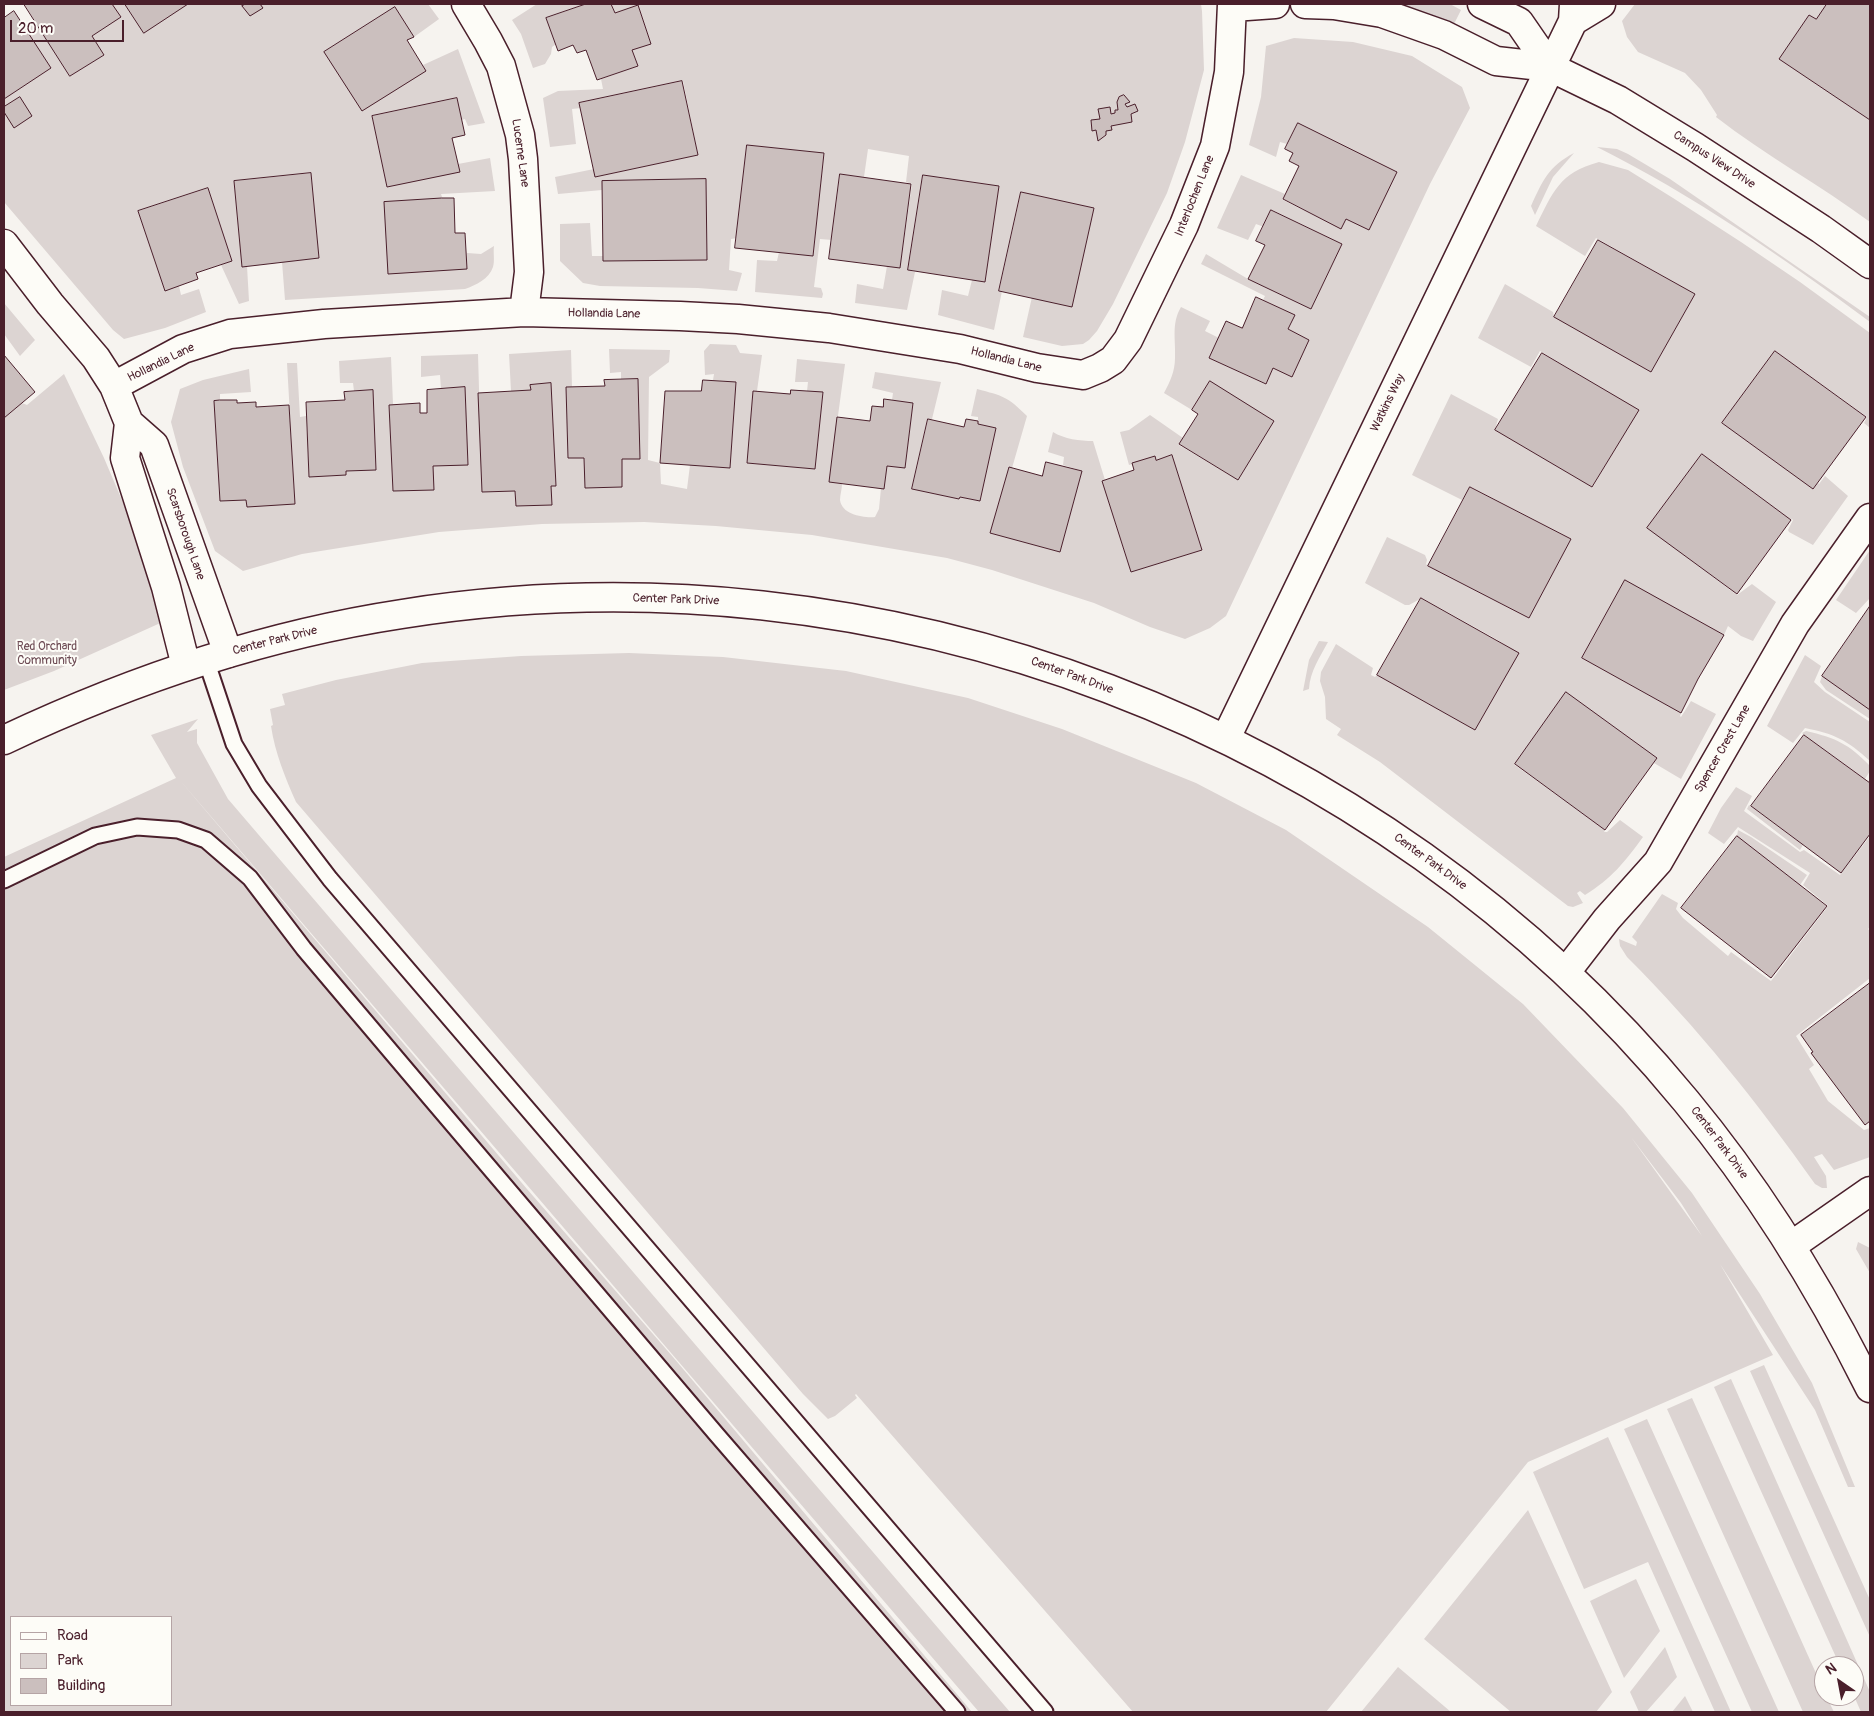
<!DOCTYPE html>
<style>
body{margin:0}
#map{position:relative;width:1874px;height:1716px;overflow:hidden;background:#f6f3ef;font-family:Pangolin,sans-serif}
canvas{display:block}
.frame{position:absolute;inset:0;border:5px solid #4a1f2b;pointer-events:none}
.legend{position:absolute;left:10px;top:1616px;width:162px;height:90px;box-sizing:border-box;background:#fdfcf7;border:1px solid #b5a4a5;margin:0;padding:6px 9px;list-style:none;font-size:15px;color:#4a1f2b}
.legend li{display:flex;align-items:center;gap:10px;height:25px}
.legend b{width:25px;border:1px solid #b5a4a5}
.north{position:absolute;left:1814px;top:1656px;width:50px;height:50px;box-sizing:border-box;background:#fdfcf7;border:1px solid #b5a4a5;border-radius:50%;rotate:327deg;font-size:14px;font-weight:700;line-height:20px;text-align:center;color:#4a1f2b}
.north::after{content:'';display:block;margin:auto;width:18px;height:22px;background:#4a1f2b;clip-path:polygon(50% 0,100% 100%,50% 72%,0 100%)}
.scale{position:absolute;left:10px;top:20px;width:114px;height:22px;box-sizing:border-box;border:2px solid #4a1f2b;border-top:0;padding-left:6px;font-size:15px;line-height:18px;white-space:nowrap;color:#4a1f2b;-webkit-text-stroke:4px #fdfcf7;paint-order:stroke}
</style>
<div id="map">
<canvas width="1874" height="1716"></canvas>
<div class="frame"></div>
<ul class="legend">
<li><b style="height:6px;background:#fdfcf7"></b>Road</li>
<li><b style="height:14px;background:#dcd4d2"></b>Park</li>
<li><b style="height:14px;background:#cbbfbe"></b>Building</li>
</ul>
<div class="north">N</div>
<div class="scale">20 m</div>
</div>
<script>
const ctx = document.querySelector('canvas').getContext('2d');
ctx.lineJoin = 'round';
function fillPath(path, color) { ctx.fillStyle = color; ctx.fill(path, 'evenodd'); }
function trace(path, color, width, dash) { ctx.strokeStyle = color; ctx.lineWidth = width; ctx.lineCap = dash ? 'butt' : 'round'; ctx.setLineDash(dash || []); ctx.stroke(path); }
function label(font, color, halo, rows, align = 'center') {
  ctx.font = font + ' Pangolin,sans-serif'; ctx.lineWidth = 4; ctx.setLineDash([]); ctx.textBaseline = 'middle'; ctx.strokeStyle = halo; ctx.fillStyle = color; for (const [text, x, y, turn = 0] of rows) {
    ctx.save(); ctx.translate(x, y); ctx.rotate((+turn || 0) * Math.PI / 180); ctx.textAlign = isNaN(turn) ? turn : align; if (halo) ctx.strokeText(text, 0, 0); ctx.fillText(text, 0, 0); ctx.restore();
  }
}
const green = new Path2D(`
 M112 4H125L144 32 188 4H428L439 19 414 37 395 7 325 52 426 71 423 65 458 49 485 123 468 126 465 119 461 120 457 98 372 116 387 187 458 164 490 158 495 191 441 194 467 269V253L481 254 494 246C493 252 495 261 493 267 489 279 476 285 465 289L285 300 282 262 319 258 311 173 234 181 242 266H247L249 301 239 304 221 265 232 261 208 188 138 211 165 290 179 286 181 295 199 289 206 312 165 328 124 339 113 330 4 202V99L51 68 24 26 34 19 70 76 104 55 92 36 120 17Z
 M537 4H585L546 18 556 44 552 47 551 54 545 64 533 68 521 34 512 20Z
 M612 4H1201L1202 11 1204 70 1185 142 1167 193 1113 304 1097 331 1089 340 1083 344 1062 346 1023 337 1032 297 1072 306 1094 208 1021 192 999 290 1002 291 994 330 938 315 942 290 968 296 972 280 985 282 999 186 923 175 908 270 915 272 907 310 855 303 857 284 883 289 887 266 900 268 912 184 906 182 909 156 868 149 864 177 840 174 832 240 820 239 814 287 821 288 823 294 822 298 755 292 757 260 777 261 779 252 813 256 824 153 748 145 737 238 731 239 729 270 742 273 737 291 698 288 600 286 583 283 560 261V224L590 223 592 256H604V261L707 259 706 180 602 181V190L558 194 555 177 594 169 596 177 698 155 683 81 580 103 581 108 572 109 576 144 550 147 543 98 558 91 603 89 601 79 638 66 632 50 651 43 638 6 615 13Z
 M1400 4H1450L1461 10 1454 24Z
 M1635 4H1827L1816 19 1809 15 1779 59 1870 120V222C1820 185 1765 155 1716 117L1717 115 1701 90 1685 73 1638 52 1627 37 1622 21Z
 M1294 38 1353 42 1412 56 1462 87 1470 108 1430 184 1226 616 1210 628 1185 639 1150 627 1094 603 992 570 947 558 812 535 716 526 644 522 542 524 439 532 302 554 243 571 215 551 183 467 171 422 180 389 203 380 249 369 251 392 220 394V400L214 401 220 501 246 500 295 504 287 363H297L300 417 306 416 309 477 346 475V471L376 470 373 391H354L353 383H340L339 361 391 357 393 404 389 405 393 491 433 490V466L468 464 465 388 441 389 440 375 421 377V356L478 354 482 492 515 491 516 506 551 505V486L556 485 551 384 530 385 531 390 511 391 509 354 571 350 572 387H566L568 458H584L586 488 622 487V459L640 458 638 379H621V372L610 373 609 349 670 350 669 362 649 377 648 460 660 463 661 484 687 489 690 465 730 468 736 383 713 380 714 374 705 375 704 351 710 344 736 345 740 353 762 355 757 391H753L747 463 815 469 823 393 807 391 808 382H795L797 359 845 364 829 482 842 484C842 489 840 495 840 500 842 515 864 518 875 517L879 509 881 488H884L887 466 905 468 913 403 892 400 893 393 872 388 875 372 941 382 932 419H928L912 489 959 499 960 497 980 501 996 428 978 424V417L971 416 977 389C1003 396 1007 396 1027 416L1012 468 1009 467 990 533 1060 552 1082 471 1063 465 1064 457 1048 452 1053 432C1064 439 1080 441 1093 441L1105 480 1102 481 1131 572 1202 550 1172 455 1156 460 1154 457 1129 465 1120 432 1129 430 1150 415 1183 438 1179 445 1238 480 1274 421 1210 382 1192 410 1164 393C1170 382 1175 371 1175 358 1176 340 1171 324 1181 307L1210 321 1205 331 1219 338 1209 358 1265 384 1273 368 1292 376 1309 340 1288 329 1294 315 1263 300 1265 296 1201 264 1206 254 1248 279 1311 309 1342 244 1272 210 1264 227 1256 224 1248 240 1217 228 1241 175 1285 194 1283 200 1341 228 1346 219 1298 123 1287 144 1280 142 1276 157 1249 145 1261 97 1266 46Z
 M1597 147 1617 149 1628 154 1670 179 1870 317V322C1784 258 1693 195 1597 147Z
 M1574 153 1553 177 1535 215 1531 206C1543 180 1548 167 1574 153Z
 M1599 162 1628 170 1673 198 1741 242 1800 282 1870 333V428L1864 423 1867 417 1775 351 1722 423 1813 489 1818 483 1819 484 1825 476 1848 496 1813 545 1789 532 1788 530 1793 520 1792 519 1791 520 1702 454 1648 528 1737 595 1752 584 1776 602 1753 641 1741 636 1728 626 1724 635 1625 581 1582 658 1681 713 1680 716 1681 717 1691 701 1716 714 1681 779 1654 763 1657 758 1567 693 1515 765 1605 830 1604 832H1607L1620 820 1643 837C1625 862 1611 879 1585 895L1580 891 1577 893 1583 903 1573 907 1568 906 1380 762 1337 735 1341 729 1326 719 1325 697 1320 681 1321 672 1336 644 1373 668 1371 675 1375 677 1377 675 1475 730 1518 654 1496 639 1422 598 1409 605H1405L1365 583 1387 537 1425 555 1427 560 1426 564 1428 566 1529 618 1571 539 1471 487 1462 500 1412 475 1451 394 1498 419 1494 433 1495 430 1592 487 1594 485 1638 410 1540 351 1531 367 1478 338 1505 284 1553 312 1554 317 1558 319 1651 372 1653 369 1695 294 1596 238 1585 256 1536 226C1553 192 1559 173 1599 162Z
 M4 303 35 340 20 356 4 334Z
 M64 374 104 458 130 519 138 545 167 620 54 671 4 690V418L22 403 27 405Z
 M1870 550V598L1856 613 1836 600Z
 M1319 641 1328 642C1320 657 1310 671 1309 689L1303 691 1309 660Z
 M629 653 723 657 846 671 968 698 1062 729 1196 783 1286 830 1428 927 1523 1004 1623 1108 1692 1193 1760 1294 1812 1383 1855 1487H1848L1815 1410 1720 1264 1773 1355 1528 1462 1326 1712H1133L856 1394 855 1395 857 1398 835 1416 828 1419 803 1394 296 802C285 777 275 753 271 726L273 725 270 709 285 705 282 694 336 680 422 663 521 656ZM1631 1137 1681 1203 1702 1236Z
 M1805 655 1821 666 1814 682 1825 692 1870 722V761C1847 740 1835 734 1805 728L1793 743 1767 726Z
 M1822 676 1870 710V719L1826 690 1820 682Z
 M198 719 187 732 197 729V743L228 799 1010 1712H979L178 778 527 1189 673 1357 972 1712H4V857L176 778 151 735ZM11 1617H171V1705H11Z
 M1806 731C1836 738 1849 744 1870 766V771L1865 779 1802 733Z
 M1736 787 1752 796 1744 811 1800 852 1804 850 1840 875 1870 836V927L1868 929 1870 931V978L1796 1036 1814 1065 1809 1069 1828 1101 1864 1130 1870 1128V1157L1834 1170 1822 1154 1814 1157 1826 1176 1827 1188H1822L1815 1184C1757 1102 1698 1028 1627 957L1620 946 1619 939 1636 946 1637 942 1632 937 1662 894 1678 903 1676 909 1683 918 1728 956 1731 952 1771 981 1828 906 1803 885 1810 873 1738 827 1724 844 1708 833 1721 808Z
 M1749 805 1803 845 1800 850 1747 809Z
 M1738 830 1751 837 1807 875 1800 885 1737 836Z
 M1858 1242 1870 1248V1273L1856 1249Z
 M1764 1365 1870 1600V1637L1750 1371Z
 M1731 1379 1870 1692V1712H1861L1854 1696V1666H1840L1714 1387Z
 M1692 1398 1824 1691V1696H1826L1834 1712H1803L1667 1409Z
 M1647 1419 1779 1712H1752L1624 1429Z
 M1608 1437 1731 1712H1715L1648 1562 1584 1589 1533 1472Z
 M1528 1510 1612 1692 1596 1712H1511L1424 1639Z
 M1636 1579 1660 1631 1624 1678 1590 1601Z
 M1665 1647 1677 1677 1646 1712H1639L1630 1692Z
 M1398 1667 1451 1712H1361Z
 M1685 1696 1693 1712H1672Z`);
const building = new Path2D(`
 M24 4H112L121 17 92 36 104 55 70 76Z
 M125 4H188L144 33Z
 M246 4H260L263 8 250 16 242 6Z
 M586 4H611L615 13 638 5 651 44 632 50 638 66 597 80 586 50 577 53 573 45 558 51 546 18Z
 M1827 4H1870V120L1779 59 1809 15 1816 19Z
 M395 7 414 37 407 40 426 71 362 111 324 52Z
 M14 11 51 68 4 99V18Z
 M682 81 698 155 595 177 579 103Z
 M1124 95 1130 102 1125 104 1127 107 1135 104 1138 111 1131 114 1132 122 1111 126 1112 130 1106 131V135L1098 141 1096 130 1092 131 1091 120 1100 119 1098 109 1110 107 1111 114 1115 113V110H1118L1117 102 1119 97Z
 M20 97 32 116 14 128 4 112V107Z
 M457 98 465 135 452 138 460 172 387 187 372 116Z
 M1298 123 1397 172 1369 230 1346 219 1341 229 1283 199 1299 166 1289 161 1293 153 1285 149Z
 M747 145 824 153 813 256 735 248Z
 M311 173 319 258 242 267 234 181Z
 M840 174 911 184 900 268 829 259Z
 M923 175 999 186 985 282 908 270Z
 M706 179 707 260 603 261 602 181Z
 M208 188 232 261 196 273 198 279 165 291 138 211Z
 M1021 192 1094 208 1072 307 999 291Z
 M442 198H454L455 233H465L467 269 388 274 384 202Z
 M1271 210 1342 244 1311 309 1248 279 1265 245 1256 241Z
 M1598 240 1695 294 1651 372 1554 317Z
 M1256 297 1295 315 1288 329 1309 340 1292 377 1273 368 1266 384 1209 358 1226 321 1242 328Z
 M1775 351 1866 417 1813 489 1722 423Z
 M1542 353 1639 410 1592 487 1495 430Z
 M4 355 35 392 4 418Z
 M638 379 640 459H622V487L585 488 584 458H568L566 387 605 386 604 380Z
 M703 380 736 382 730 468 660 463 665 391H701Z
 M1210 381 1274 421 1238 480 1179 444 1198 414 1192 410Z
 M551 383 556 486H551L552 505 516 506 515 491 482 492 478 393 531 390 530 385Z
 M465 387 468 465 433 466 434 490 393 491 389 405 420 403V413H427V390Z
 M373 390 376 470 346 471V475L309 477 306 402 345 400 344 392Z
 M791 390 823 392 815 469 747 463 753 391 790 394Z
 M884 399 913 403 905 468 887 466 884 489 829 482 837 417 870 421 872 406 883 407Z
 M220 400H237V403L256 402V407L289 405 295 504 247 507 246 500 220 501 214 401Z
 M928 419 964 427 966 419 978 421V424L996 428 980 501 960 497 959 499 912 489Z
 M1702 454 1791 520 1737 594 1647 528Z
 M1172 455 1202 550 1131 572 1102 481 1134 470 1132 463 1155 456 1156 460Z
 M1046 462 1082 471 1060 552 990 533 1009 467 1042 476Z
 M1470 487 1571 539 1529 618 1428 566Z
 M1625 580 1724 635 1698 679 1681 713 1582 658Z
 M1421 598 1519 653 1475 730 1377 675Z
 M1870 606V710L1822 676Z
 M1566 692 1657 758 1605 830 1515 764Z
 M1804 735 1870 783V834L1841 873 1751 806Z
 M1737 836 1827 906 1771 978 1681 908Z
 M1870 983V1121L1865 1125 1811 1053 1813 1052 1801 1035Z`);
const service = new Path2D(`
 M206 660 234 744 259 786 330 879 1045 1712
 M4 880 95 836 137 827 178 830 206 840 250 878 304 949 431 1099 717 1435 957 1712`);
const minor = new Path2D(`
 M466 4 488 41 501 66 520 135 523 159 529 272 524 312
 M1305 4 1334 5 1382 13 1444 35 1496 61 1550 67 1618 100 1695 147 1821 229 1870 264
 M1482 4 1519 22 1550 67
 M1233 7 1275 4
 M1573 21 1601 4
 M4 244 50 304 96 358 114 386 129 423 154 445 228 653
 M114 386 183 349 230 334 324 324 524 312 680 316 738 319 829 328 960 349 1037 368 1083 375 1100 368 1113 360 1128 340 1184 225 1215 146 1229 72 1232 4
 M129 423 125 458 166 587 186 666
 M1226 738 1573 21 1574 4
 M1566 972 1607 919 1658 862 1795 624 1870 518
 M1791 1246 1870 1191`);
const tertiary = new Path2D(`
 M4 740C131 680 264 635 402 614 882 538 1378 727 1686 1101 1759 1189 1819 1286 1870 1388`);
const streetNames = [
 ["Lucerne Lane",520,153,82],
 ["Campus View Drive",1714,160,33],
 ["Interlochen Lane",1195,196,-68],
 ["Hollandia Lane",604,314,1],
 ["Hollandia Lane",1006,360,14],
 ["Hollandia Lane",161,363,-26],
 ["Watkins Way",1388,403,-64],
 ["Scarsborough Lane",185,534,71],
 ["Center Park Drive",676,600,2],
 ["Center Park Drive",275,641,-14],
 ["Center Park Drive",1072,676,20],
 ["Spencer Crest Lane",1723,749,-60],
 ["Center Park Drive",1430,862,36],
 ["Center Park Drive",1719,1143,53]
];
const parkNames = [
 ["Red Orchard",47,647],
 ["Community",47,661]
];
fillPath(green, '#dcd4d2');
fillPath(building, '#cbbfbe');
trace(building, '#4a1f2b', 1);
trace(service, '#4a1f2b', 19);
trace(minor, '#4a1f2b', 31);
trace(tertiary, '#4a1f2b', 31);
trace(service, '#fdfcf7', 15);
trace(minor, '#fdfcf7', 28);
trace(tertiary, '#fdfcf7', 28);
label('12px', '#4a1f2b', '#fdfcf7', streetNames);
label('12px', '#6e4c55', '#fdfcf7', parkNames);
</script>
